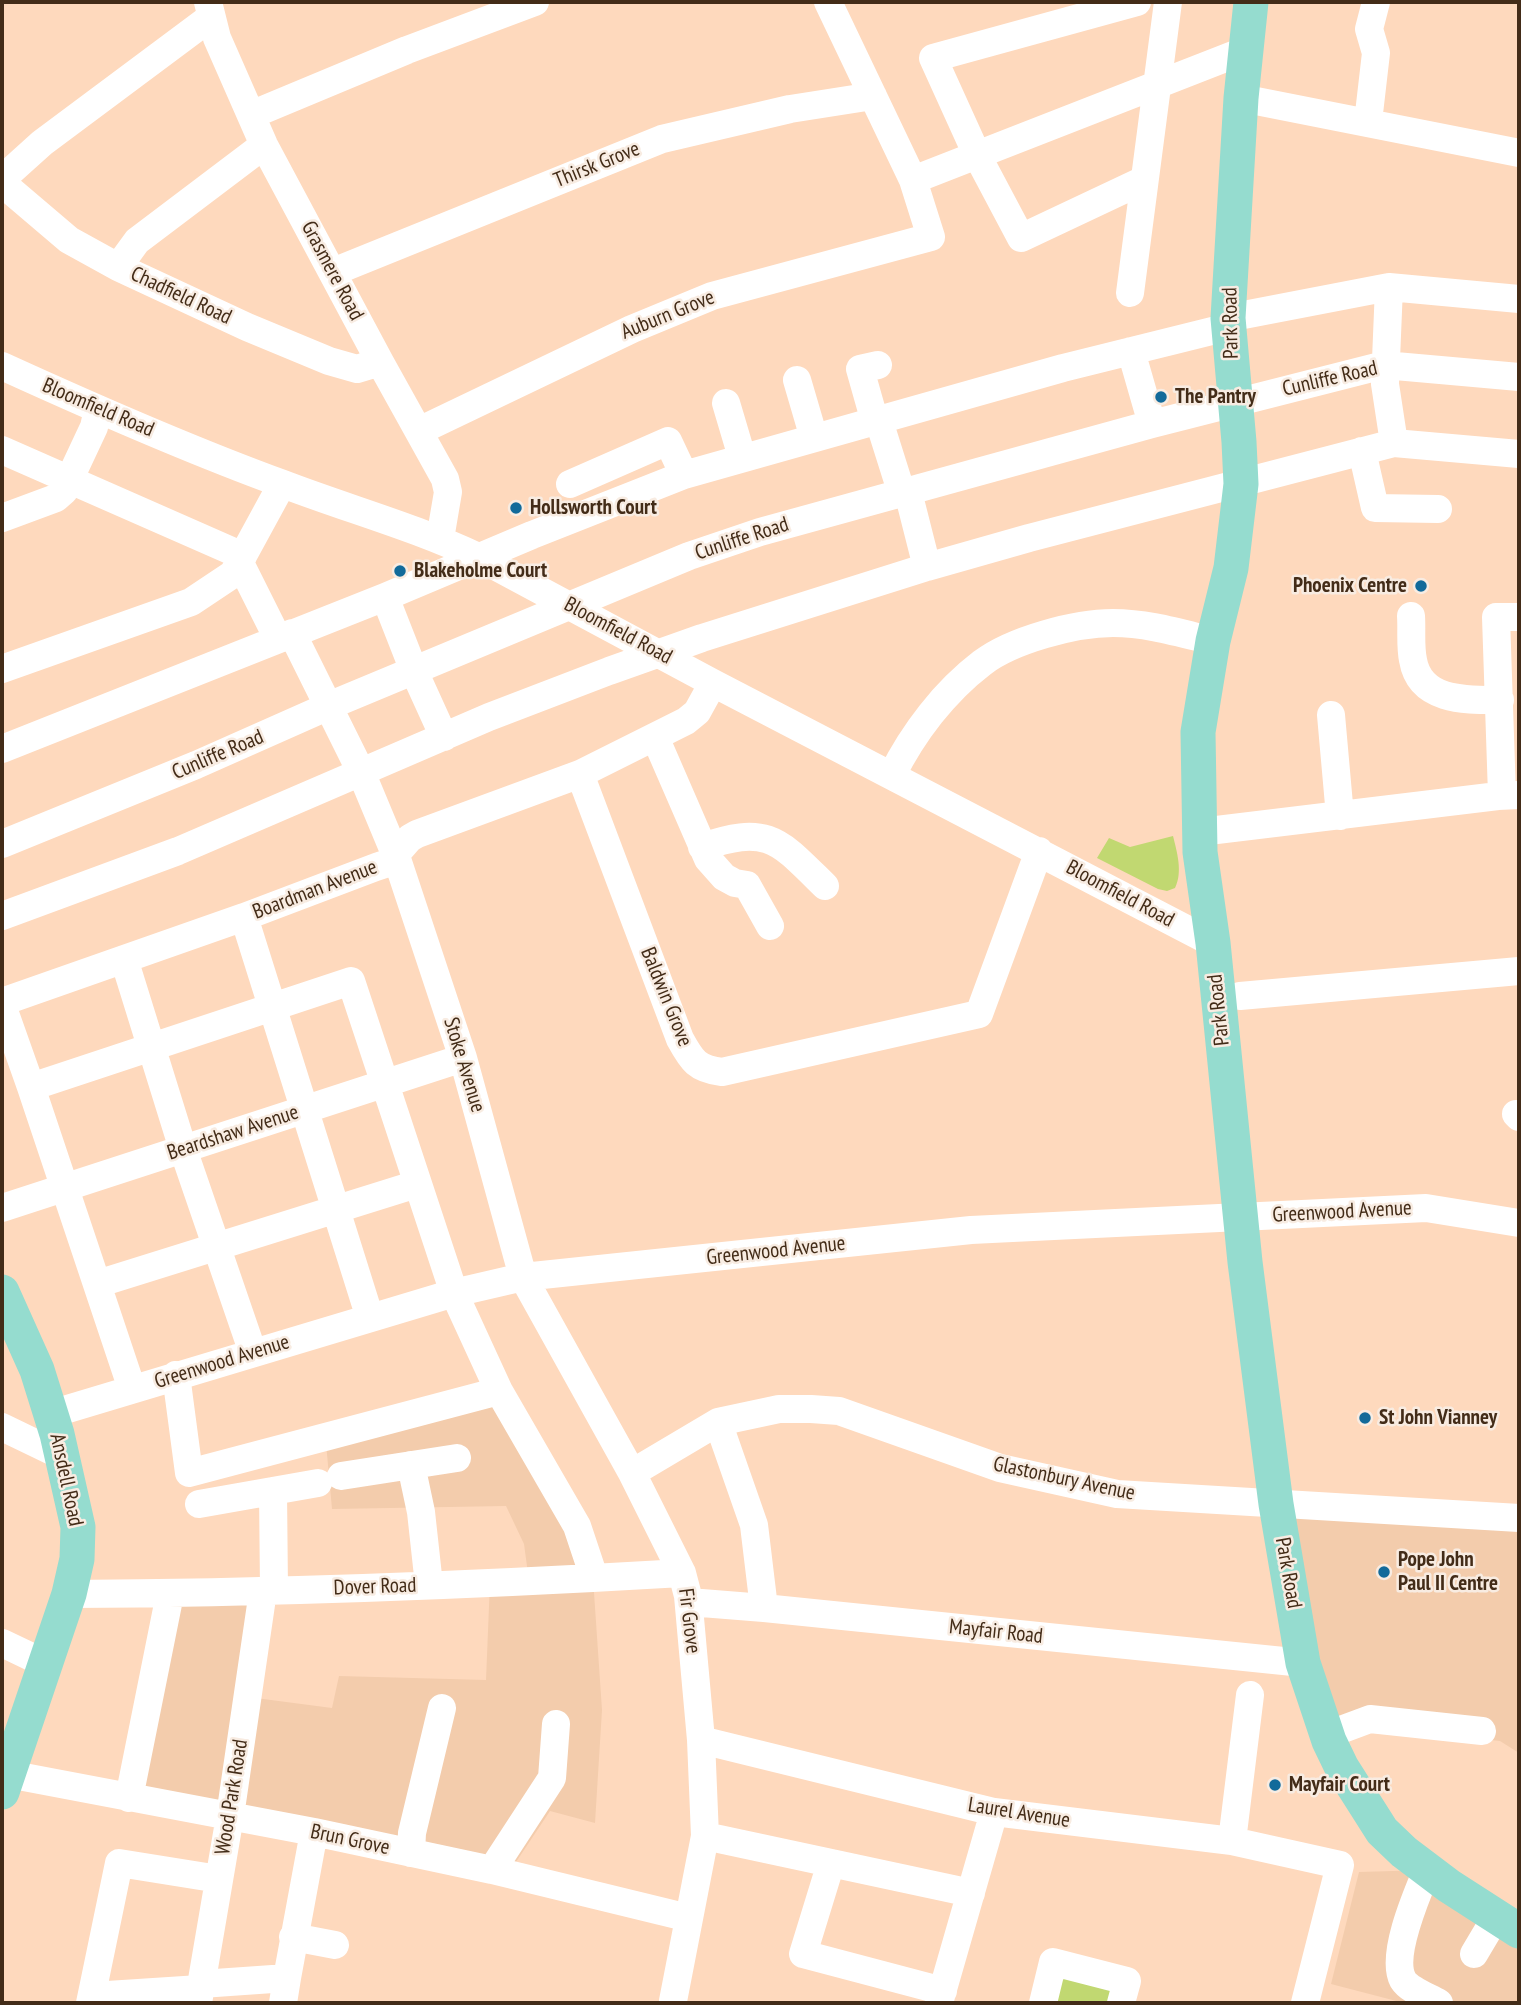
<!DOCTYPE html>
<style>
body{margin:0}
#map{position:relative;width:1521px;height:2005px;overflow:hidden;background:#fed9bd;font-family:"PT Sans Narrow",sans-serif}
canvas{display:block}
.frame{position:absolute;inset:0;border:4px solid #432c18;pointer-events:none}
</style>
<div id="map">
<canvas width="1521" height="2005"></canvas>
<div class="frame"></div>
</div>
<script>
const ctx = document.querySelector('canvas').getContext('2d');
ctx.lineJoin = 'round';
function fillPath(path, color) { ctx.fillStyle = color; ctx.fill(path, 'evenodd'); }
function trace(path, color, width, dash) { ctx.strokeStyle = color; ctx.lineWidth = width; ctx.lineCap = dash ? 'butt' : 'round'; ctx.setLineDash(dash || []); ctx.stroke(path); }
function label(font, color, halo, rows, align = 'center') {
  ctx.font = font + ' "PT Sans Narrow",sans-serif'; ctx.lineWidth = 5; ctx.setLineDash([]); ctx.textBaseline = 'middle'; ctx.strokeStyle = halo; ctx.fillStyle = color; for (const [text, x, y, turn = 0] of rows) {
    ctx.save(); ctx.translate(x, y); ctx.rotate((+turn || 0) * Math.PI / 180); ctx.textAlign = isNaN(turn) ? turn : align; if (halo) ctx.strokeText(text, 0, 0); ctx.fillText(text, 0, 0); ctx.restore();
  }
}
const built = new Path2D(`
 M501 1394 593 1578 602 1710 595 1823 550 1811 508 1874 129 1798 170 1594 263 1591 248 1697 332 1708 339 1676 486 1680 490 1582 529 1581 524 1544 506 1506 332 1509 326 1443Z
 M1276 1504 1519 1518V1753L1500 1741 1366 1726 1329 1741Z
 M1427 1870 1519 1930V2003H1404L1331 1984 1359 1872Z`);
const green = new Path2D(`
 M1173 836C1177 852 1183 872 1175 888L1167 891 1158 889 1097 858 1109 838 1130 847Z
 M1053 1962 1127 1981 1121 2003H1043Z`);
const minor = new Path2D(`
 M208 2 217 38 264 145 380 362 445 479 448 492 440 539
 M1137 2 933 58 977 155 1021 238 1144 180
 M1241 98 1519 153
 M251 115 407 50 535 2
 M1368 122 1376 53 1369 29 1376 2
 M2 179 42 143 211 17
 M913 180 1246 50
 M2 183 69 240 118 267 247 327 329 361 357 369 380 362
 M118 267 137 241 264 145
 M333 272 662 139 790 109 873 96
 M1389 287 1385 384 1394 443
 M1130 293 1168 2
 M1228 318 1389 287 1519 299
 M1131 351 1152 424
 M2 366C94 408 187 449 283 484 348 509 415 527 478 557L713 683 1213 943
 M797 380 814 438
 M726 403 742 457
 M879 421 902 494
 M875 422 860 369 878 365
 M419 431 632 329 712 296 931 237 913 180 828 2
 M2 450 243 556
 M1362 451 1375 508 1438 509
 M570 484 668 441 684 475
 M908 492 927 567
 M2 518 56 498 64 491 94 427 98 409
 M240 563 278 639
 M385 597 414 671 444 737
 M1411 616C1412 630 1410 646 1413 660 1420 702 1467 700 1500 700
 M292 633 361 772 396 856 463 1058 523 1277 632 1473 682 1573 688 1596 701 1740 705 1836 673 2001
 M2 669 191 602 233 574 282 484
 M1331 715 1340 816
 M655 737 708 859 724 877 735 883 747 885 770 926
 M2 749 385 597 532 535 684 475 1063 368 1228 327
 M580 774 680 1039C692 1061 697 1069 722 1072L979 1014 1039 851
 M892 775C913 733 944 692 982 663 1012 640 1075 623 1113 623 1147 623 1180 633 1213 641
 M1502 795 1496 617H1519
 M1200 832 1498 796 1519 795
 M2 844 196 765 338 702 689 556 760 532 1152 424 1384 365 1519 377
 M702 847C769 824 779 841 825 886
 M2 916 178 851 489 717 609 671 702 638 927 567 1029 538 1394 443 1519 454
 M244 917 370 1318
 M124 959 183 1149 253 1353
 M1240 996 1519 971
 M2 1002 244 917 376 867 388 863 410 838 417 834 580 774 686 721 697 712 713 683
 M2 1005 31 1087 132 1389
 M31 1087 351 981 454 1293 499 1391 189 1473 176 1375
 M1516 1114 1519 1117
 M2 1208 463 1058
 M97 1284 417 1184
 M499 1391 577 1526 591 1568 593 1578
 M51 1414 454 1293 523 1277 971 1230 1426 1208 1519 1223
 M718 1422 754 1525 764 1608
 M2 1427 62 1456
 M411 1465 421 1512 429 1585
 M632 1473 718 1422 779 1409H811L839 1411 1000 1468 1117 1494 1519 1518
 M341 1476 457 1458
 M273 1491 274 1590
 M199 1504 318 1483
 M69 1594C273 1593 478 1585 682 1573
 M689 1602 764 1608 1303 1663
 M2 1643 44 1663
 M1327 1735 1370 1719 1482 1731
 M701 1740 994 1812 1232 1841 1340 1865 1305 2003
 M8 1774 314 1832 492 1870 689 1918
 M129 1798 170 1594
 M705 1836 971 1893
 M1232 1841 1250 1695
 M411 1853 412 1833 442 1708
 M831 1863 803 1954 943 1991
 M492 1870 552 1778 556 1724
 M1427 1870C1417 1894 1390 1956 1403 1980 1409 1990 1429 1997 1439 2003
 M293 1937 335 1945
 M1474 1954 1496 1917
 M201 1984 287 1978 314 1832
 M92 1996 200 1989
 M90 2003 119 1863 219 1879
 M198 2003 230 1816 263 1591
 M283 2003 287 1978
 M939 2003 994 1812
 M1043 2003 1053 1962 1127 1981 1121 2003`);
const major = new Path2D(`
 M1251 2 1241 98 1228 318 1239 442 1241 484 1231 568 1213 641 1198 732 1200 852 1213 943 1245 1262 1276 1504 1303 1663 1329 1741 1342 1768 1382 1831 1404 1852 1449 1886 1519 1931
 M2 1292 37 1370 57 1434 78 1527 77 1559 69 1594 2 1792`);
const markers = [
 [1161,397,7,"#126a9a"],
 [516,508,7,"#126a9a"],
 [400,571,7,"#126a9a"],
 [1421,586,7,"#126a9a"],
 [1365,1418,7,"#126a9a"],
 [1384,1572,7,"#126a9a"],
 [1275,1785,7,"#126a9a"]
];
const streetNames = [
 ["Thirsk Grove",597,165,-22],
 ["Grasmere Road",332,271,62],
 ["Chadfield Road",181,296,25],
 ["Auburn Grove",668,315,-22],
 ["Park Road",1231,323,-91],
 ["Cunliffe Road",1330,379,-13],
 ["Bloomfield Road",98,408,23],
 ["Cunliffe Road",742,539,-18],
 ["Bloomfield Road",618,631,28],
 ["Cunliffe Road",218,755,-23],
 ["Boardman Avenue",315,890,-21],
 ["Bloomfield Road",1120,894,28],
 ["Baldwin Grove",666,997,68],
 ["Park Road",1219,1010,-96],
 ["Stoke Avenue",464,1065,73],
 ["Beardshaw Avenue",233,1133,-18],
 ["Greenwood Avenue",1342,1212,-3],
 ["Greenwood Avenue",776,1251,-6],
 ["Greenwood Avenue",222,1362,-17],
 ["Glastonbury Avenue",1064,1479,12],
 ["Ansdell Road",66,1480,78],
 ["Park Road",1288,1573,80],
 ["Dover Road",375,1587,-2],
 ["Fir Grove",689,1621,83],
 ["Mayfair Road",996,1632,6],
 ["Wood Park Road",232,1797,-81],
 ["Laurel Avenue",1019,1813,9],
 ["Brun Grove",350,1840,12]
];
const poiNames = [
 ["The Pantry",1175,397],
 ["Hollsworth Court",530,508],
 ["Blakeholme Court",414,571],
 ["Phoenix Centre",1407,586,"right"],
 ["St John Vianney",1379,1418],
 ["Pope John",1398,1560],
 ["Paul II Centre",1398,1584],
 ["Mayfair Court",1289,1785]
];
fillPath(built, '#f3ccac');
fillPath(green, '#c1d871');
trace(minor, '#fff', 28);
trace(major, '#95dccf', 35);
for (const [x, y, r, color] of markers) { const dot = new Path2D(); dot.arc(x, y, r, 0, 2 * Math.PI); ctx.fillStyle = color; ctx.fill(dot); trace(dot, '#f8ece2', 2.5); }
label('21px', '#432c18', '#f8ece2', streetNames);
label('bold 21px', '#432c18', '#f8ece2', poiNames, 'left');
</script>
